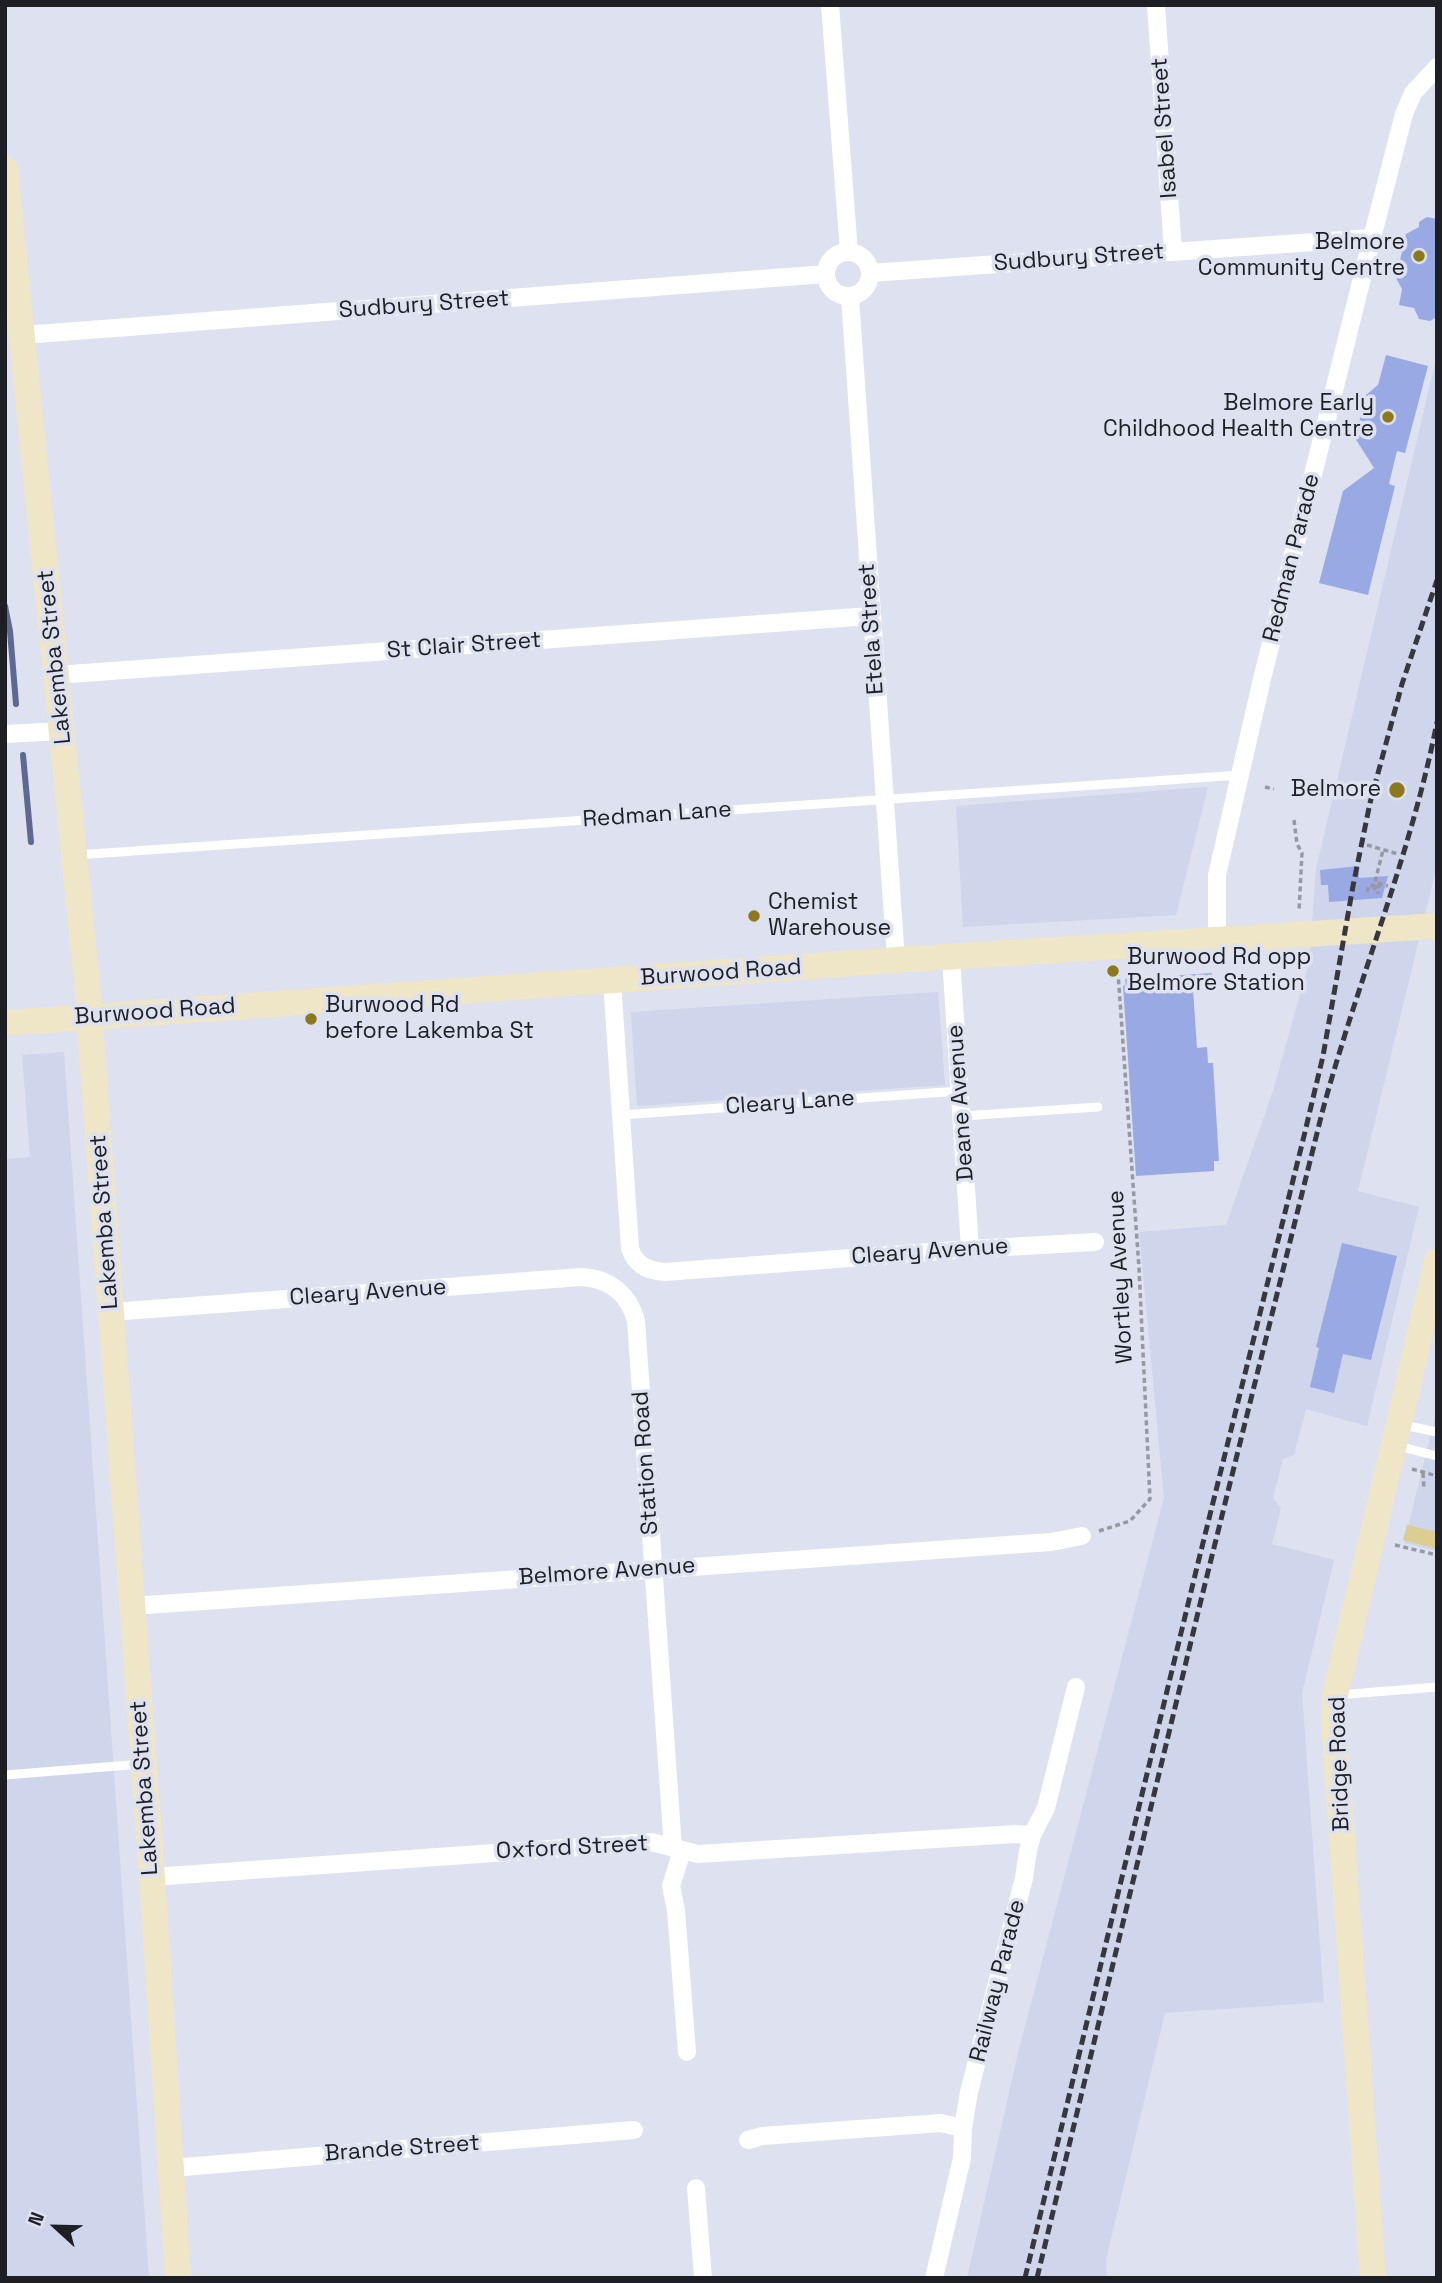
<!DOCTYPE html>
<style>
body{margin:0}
#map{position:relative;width:1442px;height:2283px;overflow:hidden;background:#dde1f0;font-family:"Space Grotesk",sans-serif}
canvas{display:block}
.frame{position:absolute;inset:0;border:7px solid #1e1f24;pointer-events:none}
.north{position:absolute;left:21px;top:2192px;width:70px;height:70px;-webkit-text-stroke:5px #dde1f0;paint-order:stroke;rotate:292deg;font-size:19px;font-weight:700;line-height:28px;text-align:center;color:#1e1f24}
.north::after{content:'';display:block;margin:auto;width:24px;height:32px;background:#1e1f24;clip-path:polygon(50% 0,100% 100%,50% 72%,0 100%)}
</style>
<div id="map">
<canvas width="1442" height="2283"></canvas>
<div class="frame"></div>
<div class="north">N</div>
</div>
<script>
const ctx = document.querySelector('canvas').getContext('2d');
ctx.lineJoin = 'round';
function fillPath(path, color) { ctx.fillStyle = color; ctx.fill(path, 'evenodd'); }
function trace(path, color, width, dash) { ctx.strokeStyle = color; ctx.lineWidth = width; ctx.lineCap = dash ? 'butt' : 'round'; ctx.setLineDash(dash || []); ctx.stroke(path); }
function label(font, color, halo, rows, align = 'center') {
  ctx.font = font + ' "Space Grotesk",sans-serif'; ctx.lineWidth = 7; ctx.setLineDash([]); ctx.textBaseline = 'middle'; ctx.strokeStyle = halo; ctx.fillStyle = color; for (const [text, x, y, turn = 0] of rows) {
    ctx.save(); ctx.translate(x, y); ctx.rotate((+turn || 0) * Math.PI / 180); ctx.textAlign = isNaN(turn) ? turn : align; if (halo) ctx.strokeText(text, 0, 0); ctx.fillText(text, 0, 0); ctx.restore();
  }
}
const built = new Path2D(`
 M1437 355V865L1358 1191 1419 1207 1367 1426 1306 1409 1294 1455 1283 1459 1273 1498 1281 1508 1272 1544 1334 1560 1302 1693 1324 2002 1165 2013 1106 2260 1107 2278H967L1018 2053 1164 1498 1139 1232 1226 1225 1273 1091 1309 963 1316 869Z
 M1208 787 1176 915 963 927 956 806Z
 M938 992 945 1085 637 1106 631 1012Z
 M64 1052 149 2278H5V1159L30 1157 22 1055Z
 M1437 1409V1551L1404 1543Z`);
const green = new Path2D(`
 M1407 1525 1437 1532V1549L1403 1540Z`);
const stream = new Path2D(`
 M5 606 10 631 16 704
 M23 755 31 842`);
const building = new Path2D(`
 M1427 217 1437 219V317L1430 321 1419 319 1414 308 1399 305 1402 289 1396 278 1406 234 1419 227V222Z
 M1386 355 1428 366 1405 453 1397 451 1389 484 1395 486 1368 595 1319 583 1343 491 1374 468 1355 438 1366 395 1378 385Z
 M1359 866V878L1388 876 1382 898 1329 902 1328 885H1321L1320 870Z
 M1212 973 1213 989 1193 990 1197 1048 1207 1047 1208 1063H1213L1219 1161H1214V1171L1136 1176 1123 986 1126 985 1125 979Z
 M1342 1243 1397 1256 1371 1360 1343 1354 1334 1393 1310 1387 1319 1348 1316 1347Z`);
const path = new Path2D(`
 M1265 787 1274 789
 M1294 820 1297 844 1302 853 1299 911
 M1367 845 1398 854
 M1375 886 1379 887 1378 894
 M1374 890 1377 883 1388 886
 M1367 892 1369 885 1374 886 1383 850
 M1412 1469 1437 1476
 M1423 1473 1424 1489
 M1099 1531 1130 1521 1150 1499 1139 1268 1118 973
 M1395 1545 1437 1555`);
const lane = new Path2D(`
 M76 855 1241 775
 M621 1115 960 1091
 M962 1116 1098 1107
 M1403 1425 1437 1432
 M1398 1446 1437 1456
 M1337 1695 1437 1687
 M5 1775 142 1764`);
const street = new Path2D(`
 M830 5 849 252
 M1156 5 1173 251
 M826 274a22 22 0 1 1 44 0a22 22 0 1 1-44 0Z
 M870 273 1372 238
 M850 297 896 960
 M23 335 826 274
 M56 675 871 616
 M5 734 62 731
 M1217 940V875L1262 679 1372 238 1404 114 1413 93 1437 67
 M951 958 970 1249
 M612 981 630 1248C635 1265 648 1271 665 1272L970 1249 1095 1242
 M111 1312 581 1277C609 1278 629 1294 636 1321L673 1848
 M132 1606 1051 1542 1082 1536
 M682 1851 671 1886 676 1910 687 2052
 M152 1877 651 1842 698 1854 1015 1834 1032 1835
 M748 2140 762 2136 941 2123 963 2128
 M171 2168 634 2130
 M696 2188 703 2278
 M934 2278 962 2158 963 2128 969 2092 1024 1878 1028 1851 1032 1835 1046 1808 1076 1687`);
const secondary = new Path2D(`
 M5 169 87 983 152 1877 178 2278
 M5 1023 896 960 1437 926
 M1373 2278 1334 1724 1335 1695 1437 1261`);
const rail = new Path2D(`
 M1025 2278 1197 1567 1304 1136 1323 1056 1353 886 1370 803 1402 684 1437 580
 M1037 2278 1202 1596 1322 1113C1357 982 1411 855 1437 722`);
const markers = [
 [1419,256,7,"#8e781d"],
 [1388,417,7,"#8e781d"],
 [1397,790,9,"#8e781d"],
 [754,916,7,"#8e781d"],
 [1113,971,7,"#8e781d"],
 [311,1019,7,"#8e781d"]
];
const streetNames = [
 ["Isabel Street",1165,128,-94],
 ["Sudbury Street",1079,258,-4],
 ["Sudbury Street",424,305,-4],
 ["Redman Parade",1292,558,-76],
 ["Etela Street",872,629,-94],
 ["St Clair Street",464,646,-4],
 ["Lakemba Street",55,657,-96],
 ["Redman Lane",657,815,-4],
 ["Burwood Road",721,973,-4],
 ["Burwood Road",155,1012,-4],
 ["Cleary Lane",790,1103,-4],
 ["Deane Avenue",961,1103,-94],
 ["Lakemba Street",105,1222,-94],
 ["Cleary Avenue",930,1252,-4],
 ["Wortley Avenue",1121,1277,-93],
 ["Cleary Avenue",368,1293,-4],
 ["Station Road",646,1463,-94],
 ["Belmore Avenue",607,1572,-4],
 ["Bridge Road",1340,1764,-92],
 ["Lakemba Street",145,1788,-94],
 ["Oxford Street",572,1848,-3],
 ["Railway Parade",998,1981,-76],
 ["Brande Street",402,2149,-4]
];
const poiNames = [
 ["Belmore",1405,243],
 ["Community Centre",1405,269],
 ["Belmore Early",1374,404],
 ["Childhood Health Centre",1374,430],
 ["Belmore",1381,790],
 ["Chemist",768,903,"left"],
 ["Warehouse",768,929,"left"],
 ["Burwood Rd opp",1127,958,"left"],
 ["Belmore Station",1127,984,"left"],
 ["Burwood Rd",325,1006,"left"],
 ["before Lakemba St",325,1032,"left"]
];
fillPath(built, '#cfd5ea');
fillPath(green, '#dccd92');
trace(stream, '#5e6993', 6);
fillPath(building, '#99a9e4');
trace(path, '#9699a4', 3.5, [5, 3.5]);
trace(lane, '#fff', 9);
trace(street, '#fff', 18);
trace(secondary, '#eee6c6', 26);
trace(rail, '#36383e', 5, [10, 5]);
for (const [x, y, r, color] of markers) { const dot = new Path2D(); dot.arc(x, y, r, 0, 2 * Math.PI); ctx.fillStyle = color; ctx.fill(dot); trace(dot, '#dde1f0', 2.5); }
label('23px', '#1e1f24', '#dde1f0', streetNames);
label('23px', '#1e1f24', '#dde1f0', poiNames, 'right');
</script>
